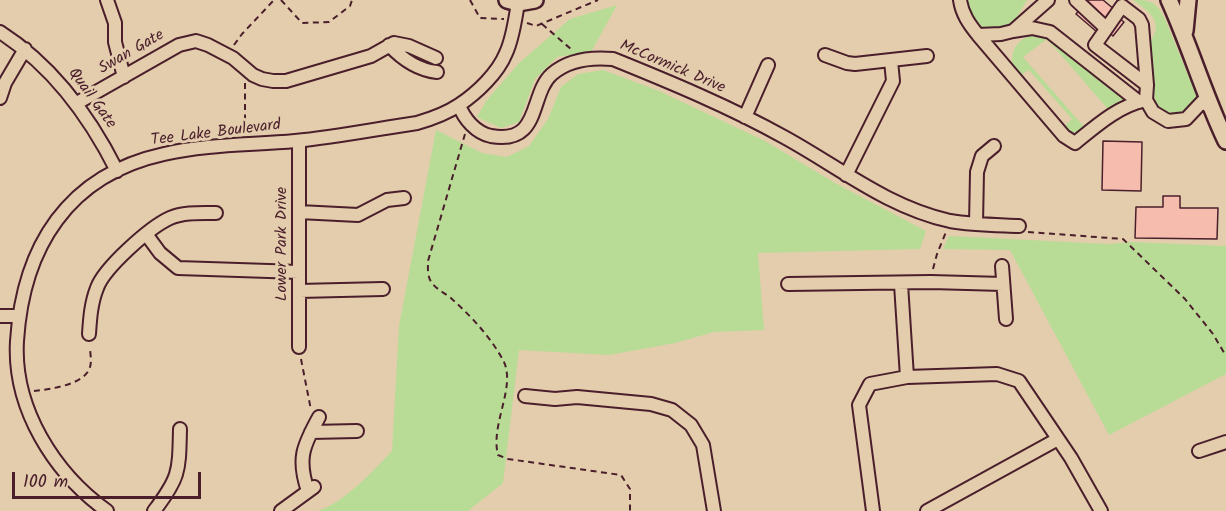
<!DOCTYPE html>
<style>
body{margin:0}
#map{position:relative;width:1226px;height:511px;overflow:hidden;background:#e3cdad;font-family:Kalam,sans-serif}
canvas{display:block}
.scale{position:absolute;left:12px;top:472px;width:189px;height:27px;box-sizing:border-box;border:3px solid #4a1f2b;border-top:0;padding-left:8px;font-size:18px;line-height:21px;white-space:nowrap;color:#4a1f2b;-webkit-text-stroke:4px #e3cdad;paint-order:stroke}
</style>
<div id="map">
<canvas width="1226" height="511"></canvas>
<div class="scale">100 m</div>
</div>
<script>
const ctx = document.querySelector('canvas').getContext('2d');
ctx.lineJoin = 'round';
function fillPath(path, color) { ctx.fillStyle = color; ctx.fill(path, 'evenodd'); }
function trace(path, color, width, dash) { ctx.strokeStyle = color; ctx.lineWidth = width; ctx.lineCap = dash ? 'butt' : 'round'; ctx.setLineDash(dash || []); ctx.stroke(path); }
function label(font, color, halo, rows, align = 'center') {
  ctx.font = font + ' Kalam,sans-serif'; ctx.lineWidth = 6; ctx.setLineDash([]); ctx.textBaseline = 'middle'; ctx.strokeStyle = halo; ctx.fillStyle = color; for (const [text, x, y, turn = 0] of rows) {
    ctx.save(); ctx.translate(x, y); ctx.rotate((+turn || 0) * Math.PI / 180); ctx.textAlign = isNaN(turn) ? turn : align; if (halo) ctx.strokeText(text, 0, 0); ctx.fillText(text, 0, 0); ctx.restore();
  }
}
const green = new Path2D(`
 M967 0H1027L1012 25C1007 27 999 31 993 31 978 32 966 14 967 0Z
 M1133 0C1152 0 1156 2 1165 19L1197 97C1186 119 1162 119 1154 97L1147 46C1165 24 1153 14 1133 0Z
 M617 5 591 52 557 57 535 79 519 122 501 128 477 117 486 101 519 63 570 19Z
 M1031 35 1050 38 1128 99 1103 116 1100 114 1107 108 1047 39 1023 57 1085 128 1074 133 1064 127 1072 119 1029 70 1017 77C1008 59 1011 43 1031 35Z
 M603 70 659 91 765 141 835 183 926 231 920 249 758 253 764 330 714 332 675 343 609 355 519 350 503 483 468 511H318C345 502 373 471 392 451L399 326 436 130 482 153 507 157 529 146 548 119 561 87 578 74Z
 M949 236 1109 244 1132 242 1226 246V374L1109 435 1010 250 943 249Z`);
const building = new Path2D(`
 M1088 0H1103L1115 10 1112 13 1124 22 1113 36 1101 26 1097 32 1076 14Z
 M1103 141 1142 142 1141 191 1102 190Z
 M1163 196H1180V208H1218L1217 239 1135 238 1136 207H1163Z`);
const path = new Path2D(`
 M281 0 302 23 329 22 350 6 352 0
 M470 0 480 18 504 19
 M527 23 536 26 598 0
 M542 24 572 50
 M234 45 242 34 274 0
 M245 83V131
 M465 134 428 261C428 268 427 277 432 283 437 290 447 294 453 300 472 317 491 338 503 360 517 386 490 424 498 455L508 459 621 475 630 489V511
 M1028 232 1123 239 1185 299 1213 334 1226 356
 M933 269 937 254 946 232
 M301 359 311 410
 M34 391C50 389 85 385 90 367 92 361 90 353 90 347`);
const minor = new Path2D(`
 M107 0 115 23V42L124 77
 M960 0C962 14 969 24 978 35L1001 34 1013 31 1048 0
 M1076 0 1106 28
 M1013 31 1032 28 1050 32 1139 102
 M0 32C53 66 89 115 117 171
 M978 35 1064 136 1075 143C1096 126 1118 106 1146 100
 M389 45C402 59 418 70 437 72
 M825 55 847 63 855 64 927 56
 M1147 85 1142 25 1139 19 1122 6 1095 45 1147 85 1146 100 1153 112 1168 121 1186 119 1202 102 1209 106
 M0 98 5 83 25 49
 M77 103 179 45 196 41 208 45 233 58 253 75 262 79 273 81H286L371 56 394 43 409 46 436 58
 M459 105C464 119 476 133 491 136 542 145 529 94 552 74 569 59 591 57 613 59 670 82 730 107 784 137 839 167 887 207 950 221 973 225 996 225 1019 226
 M745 117 768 65
 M846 175 893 81 891 61
 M299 212 358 215 387 200 404 198
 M976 224 977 172 982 156 994 146
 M146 234 160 253 178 268 299 272
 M1002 266 1006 319
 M788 284 931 282 1003 284
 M901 284 907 377
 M299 291 383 289
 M0 316H19
 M89 334C90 319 91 303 97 288 104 268 150 227 170 218 184 212 200 213 216 213
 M299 347V141
 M525 396 555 399 577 397 651 404 672 410 691 425 703 445 714 511
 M311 432 357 431
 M1199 451 1226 442
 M308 491C297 459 303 446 319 417
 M107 511C54 473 13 408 17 341 23 247 68 175 164 154 206 144 252 145 295 141 336 137 376 129 417 123 431 119 447 113 459 105 477 93 498 73 506 53 513 38 515 20 518 3
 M154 511C180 477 179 471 180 429
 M281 511 314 487
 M873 511 859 405 870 384 907 377 997 374 1019 381 1071 458 1101 511
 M927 511 1058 439`);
const major = new Path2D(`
 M507 0 518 3 535 0
 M1169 0C1190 46 1204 95 1226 141
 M1185 31 1188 0`);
const streetNames = [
 ["Swan Gate",132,53,-30],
 ["McCormick Drive",672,68,23],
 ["Quail Gate",91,99,54],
 ["Tee Lake Boulevard",216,134,-7],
 ["Lower Park Drive",283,244,-90]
];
fillPath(green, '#b8dc96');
fillPath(building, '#f6bdae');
trace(building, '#4a1f2b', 1.5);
trace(minor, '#4a1f2b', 16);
trace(major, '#4a1f2b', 20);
trace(path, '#4a1f2b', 2, [6, 4.5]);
trace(minor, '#e3cdad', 12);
trace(major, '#e3cdad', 15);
label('16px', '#4a1f2b', '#e3cdad', streetNames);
</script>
